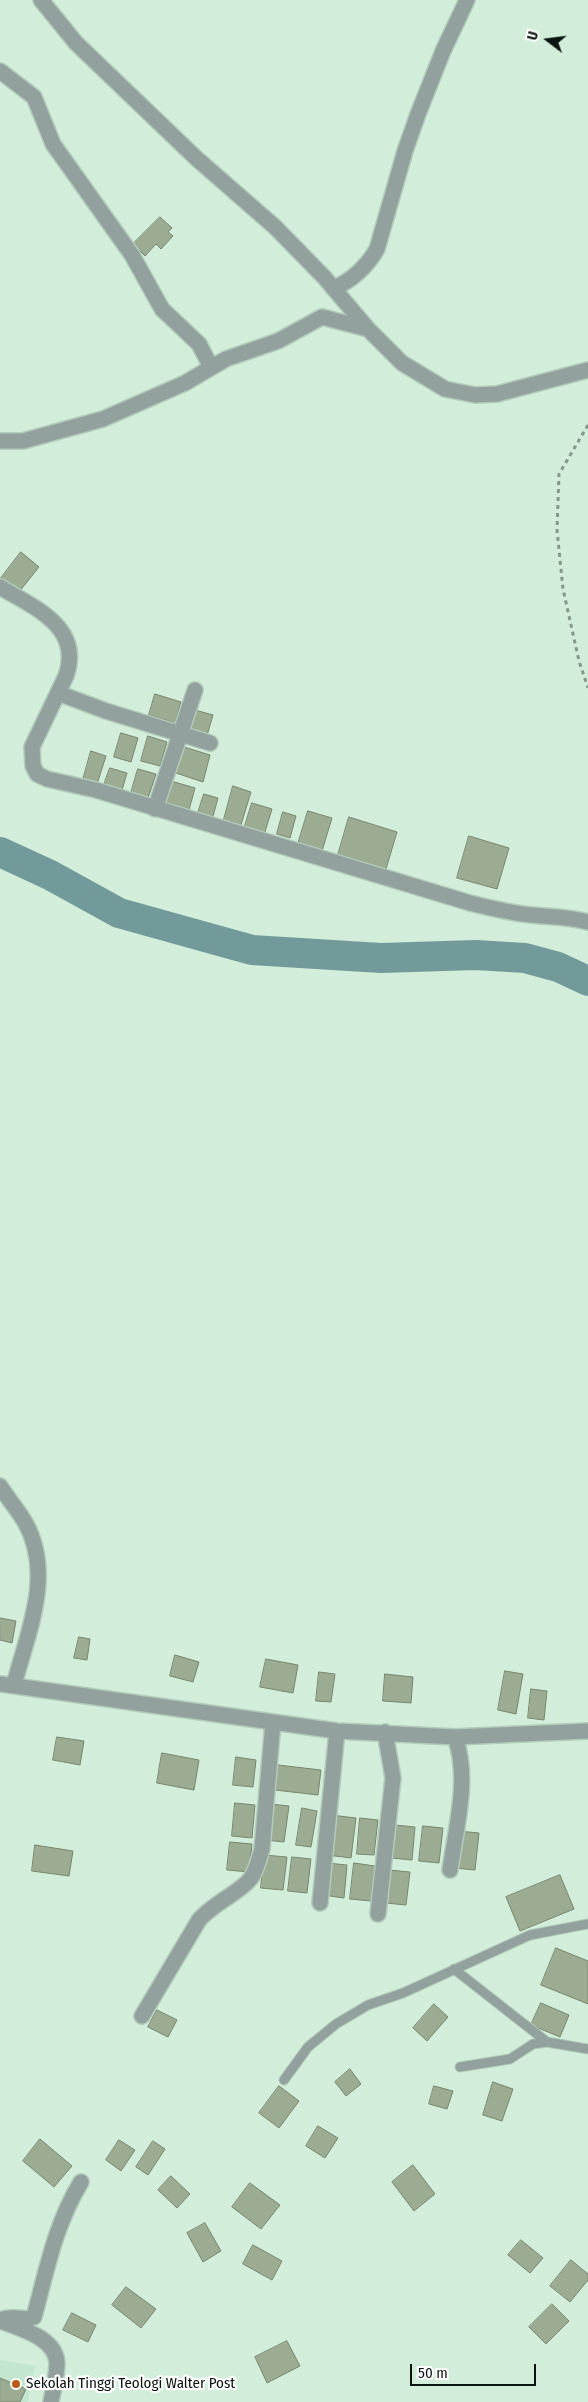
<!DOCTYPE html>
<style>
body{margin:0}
#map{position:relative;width:588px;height:2402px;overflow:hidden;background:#d2eeda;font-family:"Fira Sans Condensed",sans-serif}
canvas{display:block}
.north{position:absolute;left:523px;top:15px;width:50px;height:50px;-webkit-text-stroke:4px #fff;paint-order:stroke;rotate:285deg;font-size:14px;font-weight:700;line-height:20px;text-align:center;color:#0b150f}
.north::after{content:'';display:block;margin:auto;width:18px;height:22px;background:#0b150f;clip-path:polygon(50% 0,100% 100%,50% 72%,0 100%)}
.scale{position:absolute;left:410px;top:2364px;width:126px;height:22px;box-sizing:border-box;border:2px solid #0b150f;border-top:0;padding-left:6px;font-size:15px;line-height:18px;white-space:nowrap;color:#0b150f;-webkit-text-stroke:4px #fff;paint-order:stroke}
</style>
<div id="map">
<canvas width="588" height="2402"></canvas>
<div class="north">U</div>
<div class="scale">50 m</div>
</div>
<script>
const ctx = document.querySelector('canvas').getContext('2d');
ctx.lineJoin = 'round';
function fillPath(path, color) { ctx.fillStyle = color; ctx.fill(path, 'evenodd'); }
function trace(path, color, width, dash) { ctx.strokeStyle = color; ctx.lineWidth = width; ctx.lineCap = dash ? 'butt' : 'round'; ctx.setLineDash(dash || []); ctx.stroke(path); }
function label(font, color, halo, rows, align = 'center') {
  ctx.font = font + ' "Fira Sans Condensed",sans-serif'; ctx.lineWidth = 4.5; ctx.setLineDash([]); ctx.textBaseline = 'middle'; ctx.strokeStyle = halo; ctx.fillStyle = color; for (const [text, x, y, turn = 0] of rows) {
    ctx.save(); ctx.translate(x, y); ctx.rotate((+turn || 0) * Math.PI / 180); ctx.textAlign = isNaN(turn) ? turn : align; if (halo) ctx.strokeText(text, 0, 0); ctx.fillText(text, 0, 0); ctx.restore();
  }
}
const built = new Path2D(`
 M0 2360 35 2366 28 2402H0Z`);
const river = new Path2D(`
 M0 852 50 875 119 913 252 950 381 958 476 955 525 958 558 967 588 981`);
const building = new Path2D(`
 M160 217 172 228 168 232 173 236 161 249 156 244 145 256 133 244Z
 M21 552 39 567 19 592 1 578Z
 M155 694 181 702 175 723 149 715Z
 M195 710 213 715 206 739 188 734Z
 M121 733 138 738 131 762 114 757Z
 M148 736 167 742 160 766 141 761Z
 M178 745 210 755 203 782 170 771Z
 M91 751 106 756 97 784 83 780Z
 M110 768 127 773 122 790 104 785Z
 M138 769 156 774 148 798 131 793Z
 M171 781 195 788 189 810 165 802Z
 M233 786 251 792 240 828 223 823Z
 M204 794 218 798 212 820 197 816Z
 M252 803 272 809 264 835 244 829Z
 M308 811 332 818 322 851 298 844Z
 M283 812 296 816 290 838 277 834Z
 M349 817 397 832 386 869 338 855Z
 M469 836 509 848 497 889 457 878Z
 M0 1618 16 1621 12 1643 0 1640Z
 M79 1637 90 1639 87 1660 74 1658Z
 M175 1655 199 1662 193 1682 170 1676Z
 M266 1659 298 1665 293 1693 260 1687Z
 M505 1671 523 1674 516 1714 498 1710Z
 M319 1672 335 1674 331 1702 316 1701Z
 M385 1674 413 1677 411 1703 383 1701Z
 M531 1689 547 1691 544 1720 528 1718Z
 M57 1737 84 1741 80 1765 53 1760Z
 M162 1753 199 1760 194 1790 157 1783Z
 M236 1757 256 1760 253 1787 233 1785Z
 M278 1765 321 1770 318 1795 275 1790Z
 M235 1803 255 1805 252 1838 232 1836Z
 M271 1804 289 1806 284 1842 266 1840Z
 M302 1808 317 1811 311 1847 296 1845Z
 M331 1815 356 1818 351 1858 327 1855Z
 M360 1818 378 1820 374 1855 357 1854Z
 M395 1825 415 1827 412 1860 391 1858Z
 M423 1826 443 1828 439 1863 419 1861Z
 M458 1831 479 1833 475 1870 454 1868Z
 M230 1842 252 1844 249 1872 227 1870Z
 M35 1845 73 1851 69 1876 32 1871Z
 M264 1855 287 1857 283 1890 261 1888Z
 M292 1857 311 1859 307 1893 288 1891Z
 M327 1863 347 1865 344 1898 323 1895Z
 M354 1863 375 1866 371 1901 350 1899Z
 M389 1870 410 1872 406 1905 386 1903Z
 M560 1875 574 1909 520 1931 506 1897Z
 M556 1948 588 1961V2004L541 1985Z
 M541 2003 569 2015 560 2037 531 2025Z
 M434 2004 448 2017 427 2041 413 2028Z
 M157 2010 177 2020 168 2037 148 2027Z
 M350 2069 361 2084 346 2096 335 2082Z
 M493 2082 513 2089 502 2121 483 2115Z
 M279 2086 299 2101 279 2128 259 2113Z
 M434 2086 453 2091 447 2109 429 2104Z
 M318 2126 338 2138 325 2158 306 2146Z
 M40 2139 72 2166 54 2187 23 2161Z
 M119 2140 135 2150 121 2171 106 2160Z
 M153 2141 165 2149 148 2175 136 2167Z
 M413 2165 435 2194 414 2211 392 2182Z
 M171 2176 190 2194 177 2208 158 2190Z
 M250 2183 280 2205 261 2229 232 2207Z
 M205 2223 221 2251 203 2262 187 2233Z
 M521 2240 543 2258 530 2273 508 2255Z
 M253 2245 282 2261 272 2280 243 2264Z
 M571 2260 588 2274V2280L570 2302 550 2286Z
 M126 2287 156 2309 141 2328 112 2305Z
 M552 2304 569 2321 546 2344 529 2327Z
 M72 2313 96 2325 88 2342 63 2330Z
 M287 2341 300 2366 267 2383 255 2357Z
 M0 2378 26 2389 20 2402H0Z`);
const path = new Path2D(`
 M588 425 559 474 557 530 563 589 579 661 588 688`);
const lane = new Path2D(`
 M454 1969 547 2042
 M460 2067 510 2059 533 2044 547 2042 588 2049
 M284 2080 308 2047 336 2024 368 2005 403 1993 530 1935 588 1924`);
const street = new Path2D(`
 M41 0 76 43 196 158 275 227 324 277 368 329 402 363 445 389 475 395 497 394 588 370
 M0 71 34 97 53 144 132 255 162 309 199 344 211 367
 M333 288C351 282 368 265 377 249L405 151 418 114 443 51 467 0
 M0 441H23L103 419 185 383 226 359 278 341 322 317 368 329
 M0 587C35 608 83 627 66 676L32 747 33 766 37 774 47 779 96 790 470 903C490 908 510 913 531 915 551 917 568 917 588 922
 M58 693 106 711 210 743
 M155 809 195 690
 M0 1486C8 1499 19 1511 26 1524 54 1576 27 1634 14 1685
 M0 1684 337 1731 455 1737 588 1731
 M450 1870C456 1826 470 1779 455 1737
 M320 1903 337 1731
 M378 1914 393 1778 385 1732
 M142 2016 199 1920C213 1903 241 1892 251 1878 257 1869 259 1859 262 1849L273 1722
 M0 2320C14 2314 25 2322 34 2317 47 2269 55 2225 81 2182
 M1 2321C21 2329 56 2338 57 2363 57 2376 53 2390 51 2402`);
const markers = [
 [16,2384,5,"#b95916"]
];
const poiNames = [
 ["Sekolah Tinggi Teologi Walter Post",26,2384]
];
fillPath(built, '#c3e7ce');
trace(river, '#739a9a', 30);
fillPath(building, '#9cac93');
trace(building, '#77866d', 1);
trace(lane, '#b2cbba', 11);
trace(street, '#b2cbba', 18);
trace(path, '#83988a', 3, [4, 4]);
trace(lane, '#92a19d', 9);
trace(street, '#92a19d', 15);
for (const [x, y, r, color] of markers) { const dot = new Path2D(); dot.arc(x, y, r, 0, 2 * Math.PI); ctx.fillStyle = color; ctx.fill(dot); trace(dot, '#fff', 2); }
label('15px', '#0b150f', '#fff', poiNames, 'left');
</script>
